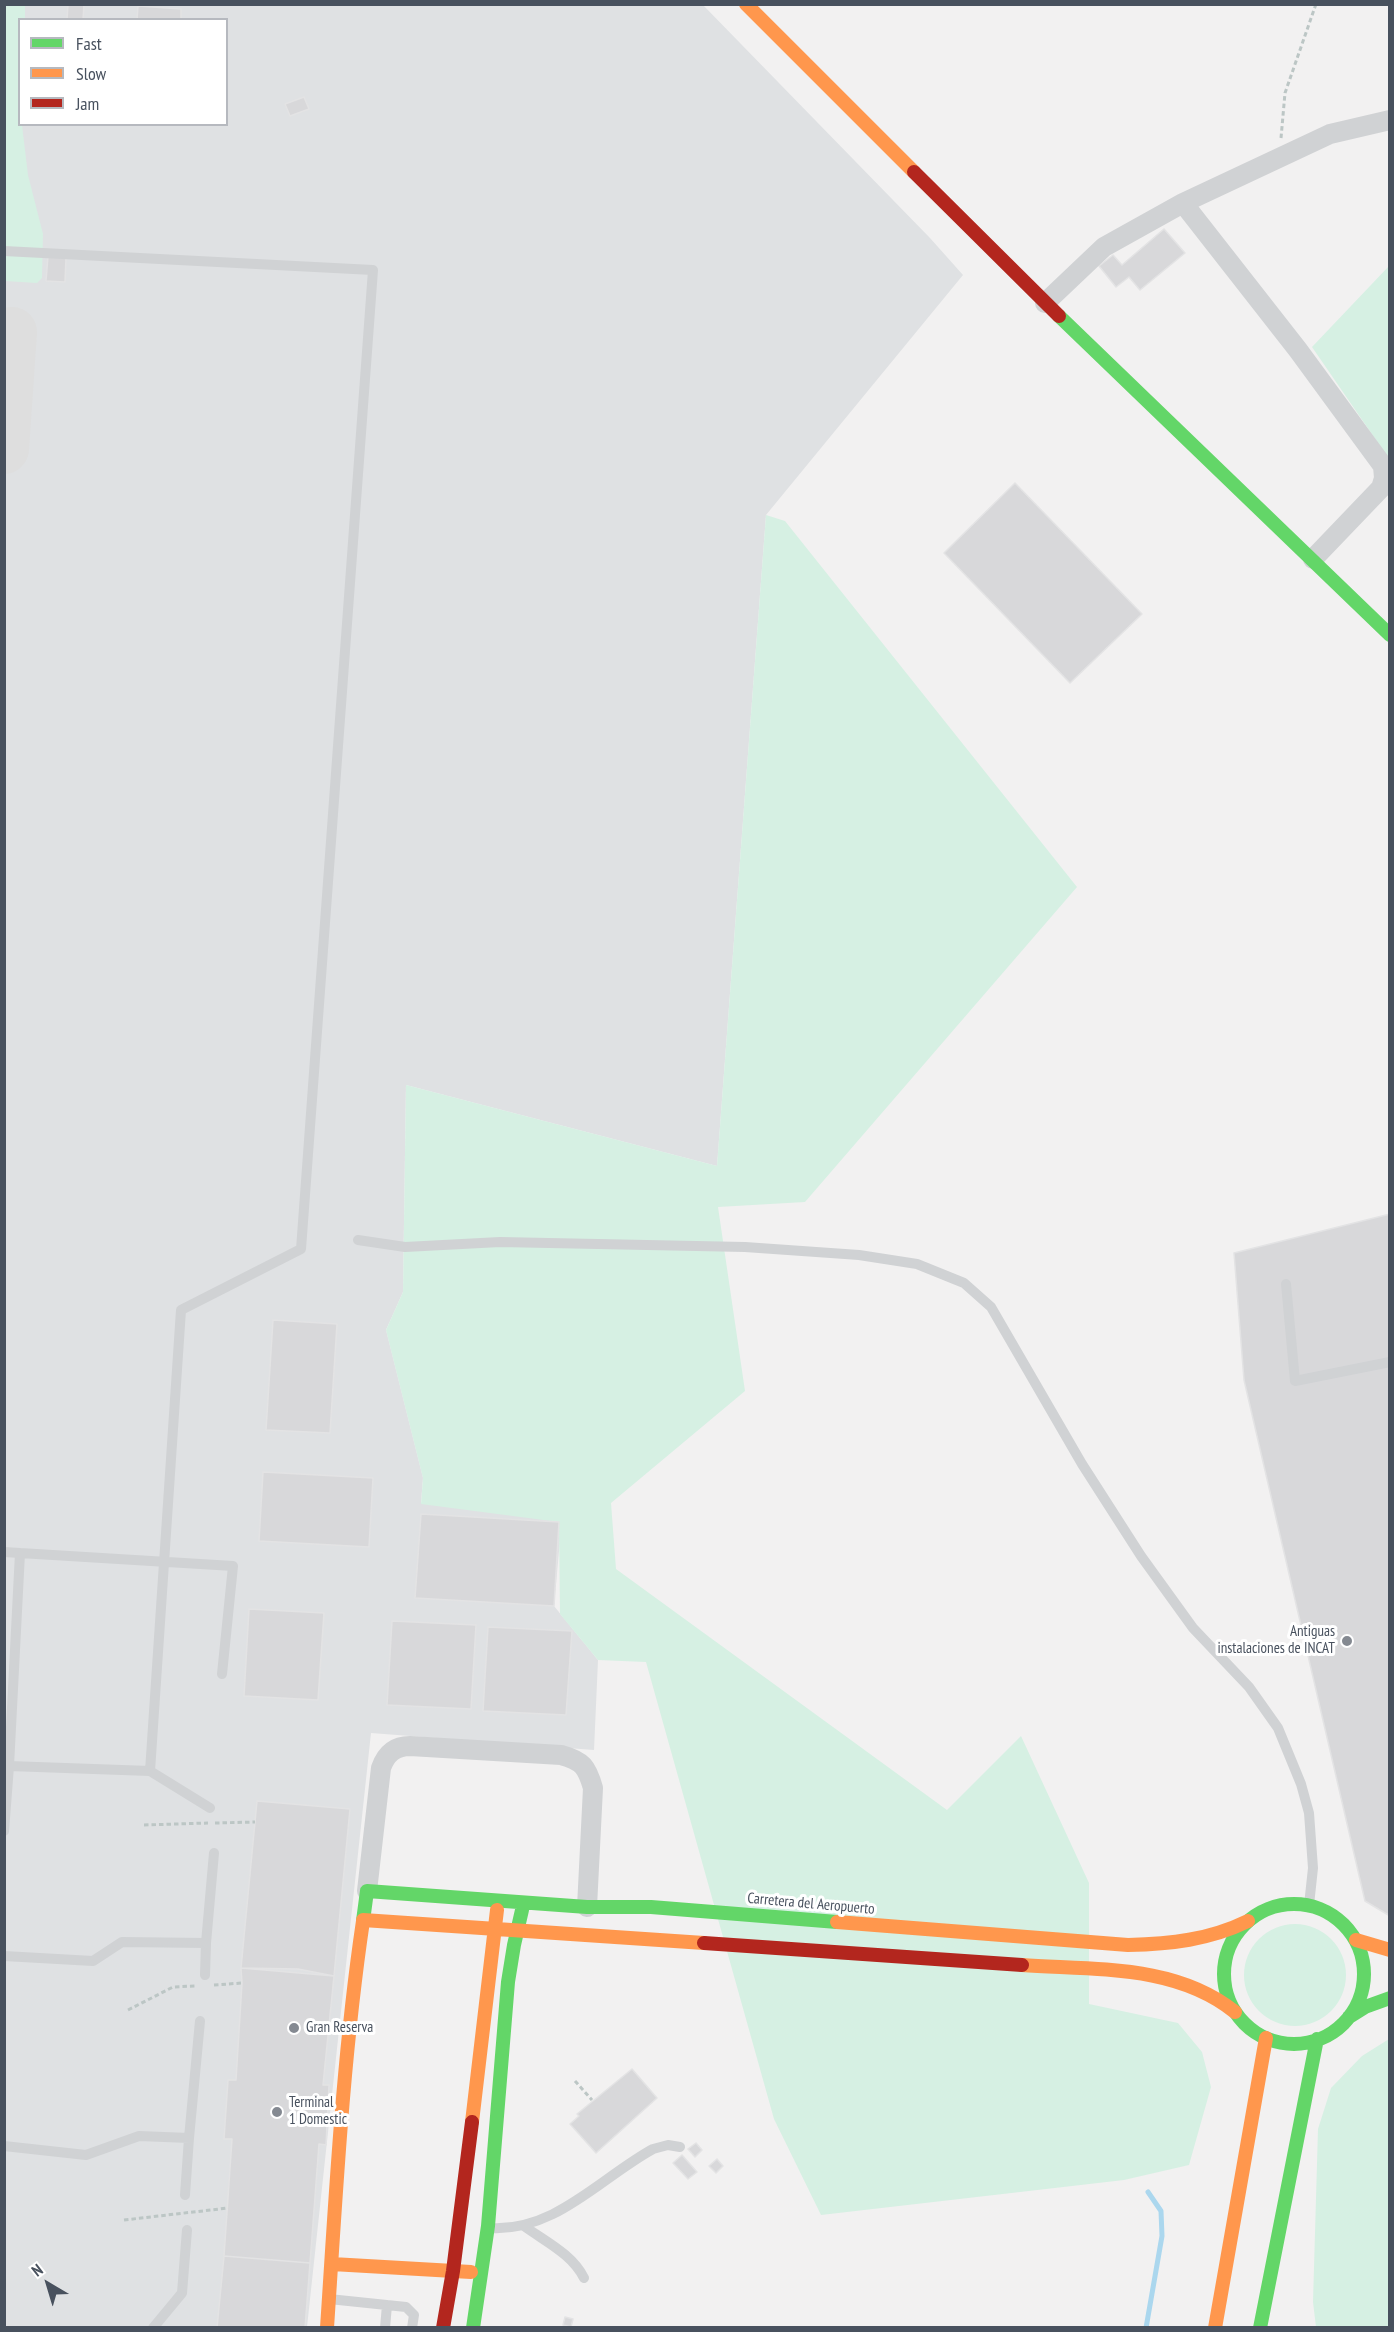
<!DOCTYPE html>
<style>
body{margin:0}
#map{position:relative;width:1394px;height:2332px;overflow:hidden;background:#f2f1f1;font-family:"PT Sans Narrow",sans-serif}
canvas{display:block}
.frame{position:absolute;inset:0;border:6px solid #48515e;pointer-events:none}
.legend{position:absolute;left:18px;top:18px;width:210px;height:108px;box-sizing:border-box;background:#fff;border:2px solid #b6b9bf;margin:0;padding:8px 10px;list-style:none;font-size:18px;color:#48515e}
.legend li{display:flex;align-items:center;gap:12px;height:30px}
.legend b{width:30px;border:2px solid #b6b9bf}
.north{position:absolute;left:18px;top:2254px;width:60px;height:60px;-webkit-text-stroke:4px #fff;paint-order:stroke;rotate:322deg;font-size:16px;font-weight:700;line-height:24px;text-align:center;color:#48515e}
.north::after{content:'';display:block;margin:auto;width:21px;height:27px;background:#48515e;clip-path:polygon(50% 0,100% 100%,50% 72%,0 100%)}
</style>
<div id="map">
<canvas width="1394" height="2332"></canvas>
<div class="frame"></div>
<ul class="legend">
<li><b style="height:8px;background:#63d668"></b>Fast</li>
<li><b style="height:8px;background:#ff974d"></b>Slow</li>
<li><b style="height:8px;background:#b3261e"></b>Jam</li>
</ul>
<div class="north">N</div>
</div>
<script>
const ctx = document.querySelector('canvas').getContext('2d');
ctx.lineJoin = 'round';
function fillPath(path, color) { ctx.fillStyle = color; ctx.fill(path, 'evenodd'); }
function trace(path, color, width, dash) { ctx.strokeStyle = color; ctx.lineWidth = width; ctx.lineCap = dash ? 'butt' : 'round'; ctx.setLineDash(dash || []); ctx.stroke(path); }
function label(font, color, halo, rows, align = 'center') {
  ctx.font = font + ' "PT Sans Narrow",sans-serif'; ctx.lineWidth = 6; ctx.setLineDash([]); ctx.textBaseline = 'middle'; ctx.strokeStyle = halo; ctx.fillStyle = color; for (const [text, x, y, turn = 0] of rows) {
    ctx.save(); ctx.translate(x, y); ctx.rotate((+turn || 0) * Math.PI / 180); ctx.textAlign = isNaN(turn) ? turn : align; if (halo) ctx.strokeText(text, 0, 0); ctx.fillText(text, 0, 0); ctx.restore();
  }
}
const airport = new Path2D(`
 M5 5H703L930 238 963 275 766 515 717 1166 406 1085 403 1292 386 1330 423 1478 421 1503 562 1518 554 1606 598 1660 594 1750 371 1733 307 2327 5 2328ZM20 20H226V124H20Z`);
const green = new Path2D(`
 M10 5H25V19L20 20V124L22 125 28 175 43 234 42 278 37 283 5 281 4 7Z
 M1389 266V459L1312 347Z
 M766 515 785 521 1077 887 805 1202 718 1207 745 1391 611 1503 616 1569 947 1810 1021 1736 1089 1883V2004L1178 2023 1202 2052 1211 2087 1189 2165 1124 2180 821 2215 774 2119 646 1662 598 1660 560 1614 559 1522 421 1504 423 1478 386 1330 403 1292 406 1085 717 1166Z
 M1244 1975a51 51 0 1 1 102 0a51 51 0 1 1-102 0Z
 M1389 2039V2327H1316L1313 2302 1318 2129 1331 2088 1362 2056Z`);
const stream = new Path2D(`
 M1146 2328 1162 2236 1161 2211 1148 2192`);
const taxiway = new Path2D(`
 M4 449 12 332`);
const building = new Path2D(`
 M68 4H84L83 20H67Z
 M138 6 181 9V20H137Z
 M304 97 309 109 290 116 285 104Z
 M1164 229 1185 253 1140 290 1129 277 1116 287 1099 266 1113 255 1122 265Z
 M48 256 66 258 65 282 46 281Z
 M1015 483 1142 614 1070 683 944 553Z
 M1390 1214V1916L1365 1901 1244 1380 1234 1253Z
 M273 1320 337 1324 330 1433 266 1430Z
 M263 1472 373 1478 369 1547 259 1541Z
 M421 1514 559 1522 554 1606 415 1598Z
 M249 1609 324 1613 318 1700 244 1696Z
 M392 1621 476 1625 471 1709 387 1705Z
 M488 1627 572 1631 566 1715 483 1711Z
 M257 1801 350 1809 334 1976 241 1968Z
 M241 1968 298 1969 334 1976 323 2085H329L326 2145 319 2144 310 2263 224 2256 232 2139H224L228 2080H236L242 1983Z
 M632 2069 657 2098 596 2153 570 2124 579 2116 577 2114Z
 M696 2143 702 2150 695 2157 688 2149Z
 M682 2155 697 2172 688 2179 673 2163Z
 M717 2159 723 2166 716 2173 709 2166Z
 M224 2256 310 2263 305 2328H217Z
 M565 2317 573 2319 571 2327 563 2325Z`);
const path = new Path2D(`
 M1281 138 1285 93 1316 4
 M215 1823 255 1822
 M144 1825 208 1823
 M214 1985 242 1983
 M128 2010 173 1987 195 1986
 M575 2081 592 2100
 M124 2220 228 2208`);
const lane = new Path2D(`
 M4 251 373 270 301 1249 181 1310 150 1771 9 1766 4 1831
 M358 1240 405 1247 500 1242 745 1247 859 1255 917 1264 964 1283 991 1307 1082 1464 1141 1556 1193 1628 1249 1687 1278 1728 1301 1784 1309 1813 1313 1868 1309 1905
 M1286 1284 1295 1381 1390 1362
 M4 1552 20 1553
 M9 1766 20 1553 233 1566 222 1674
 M150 1771 210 1808
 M4 1956 93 1961 122 1942 206 1943 214 1853
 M205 1975 206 1943
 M4 2146 86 2155 139 2136 189 2138 200 2021
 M185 2195 189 2138
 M524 2226C546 2242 572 2254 584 2278
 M490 2228C555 2232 600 2178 653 2149L668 2145 680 2147
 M329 2299 406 2307 414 2315 412 2328
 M153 2328 182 2293 187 2230
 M385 2328 387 2305`);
const street = new Path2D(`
 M1183 203 1298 350 1383 466 1384 478 1381 488 1313 559
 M1045 303 1104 247 1183 203 1330 134 1390 120
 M367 1891 381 1768C386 1754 395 1746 410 1746L561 1755C583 1761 587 1767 593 1788L587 1907`);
const fast = new Path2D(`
 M1059 316 1390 635
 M1224 1974a70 70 0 1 1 140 0a70 70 0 1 1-140 0Z
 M363 1921 367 1891 587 1907H651L837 1922
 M1349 2017 1365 2007 1390 1998
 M473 2328 488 2226 508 1982 514 1945 522 1910
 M1260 2328 1317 2039`);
const slow = new Path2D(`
 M746 4 914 172
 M363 1920 704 1943
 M837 1922 1128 1945C1170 1944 1209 1940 1248 1921
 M1356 1940 1390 1950
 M1022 1965C1094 1970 1176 1964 1235 2012
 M472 2122 497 1910
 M332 2264 471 2272
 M327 2328C336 2192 343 2056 363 1921
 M1215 2328 1266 2038`);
const jam = new Path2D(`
 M914 172 1059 316
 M704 1943 1022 1965
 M443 2328 453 2271 472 2122`);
const markers = [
 [1347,1641,6,"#848991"],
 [294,2028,6,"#848991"],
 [277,2112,6,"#848991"]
];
const poiNames = [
 ["Antiguas",1335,1632,"right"],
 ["instalaciones de INCAT",1335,1649,"right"],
 ["Gran Reserva",306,2028],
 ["Terminal",289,2103],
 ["1 Domestic",289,2120]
];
const streetNames = [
 ["Carretera del Aeropuerto",811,1904,5]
];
fillPath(airport, '#dfe1e3');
fillPath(green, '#d6f0e3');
trace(stream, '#abd7ee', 5);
trace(taxiway, '#dedede', 50);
fillPath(building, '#d8d8da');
trace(building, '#e3e3e4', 1.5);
trace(path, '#bcc6c5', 3, [4.5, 3]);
trace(lane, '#d0d2d4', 10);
trace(street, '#d0d2d4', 20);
trace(fast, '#63d668', 14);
trace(slow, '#ff974d', 14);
trace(jam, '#b3261e', 14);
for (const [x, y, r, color] of markers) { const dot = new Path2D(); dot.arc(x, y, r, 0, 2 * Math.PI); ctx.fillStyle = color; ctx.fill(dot); trace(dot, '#fff', 2); }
label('15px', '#48515e', '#fff', poiNames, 'left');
label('15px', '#48515e', '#fff', streetNames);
</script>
